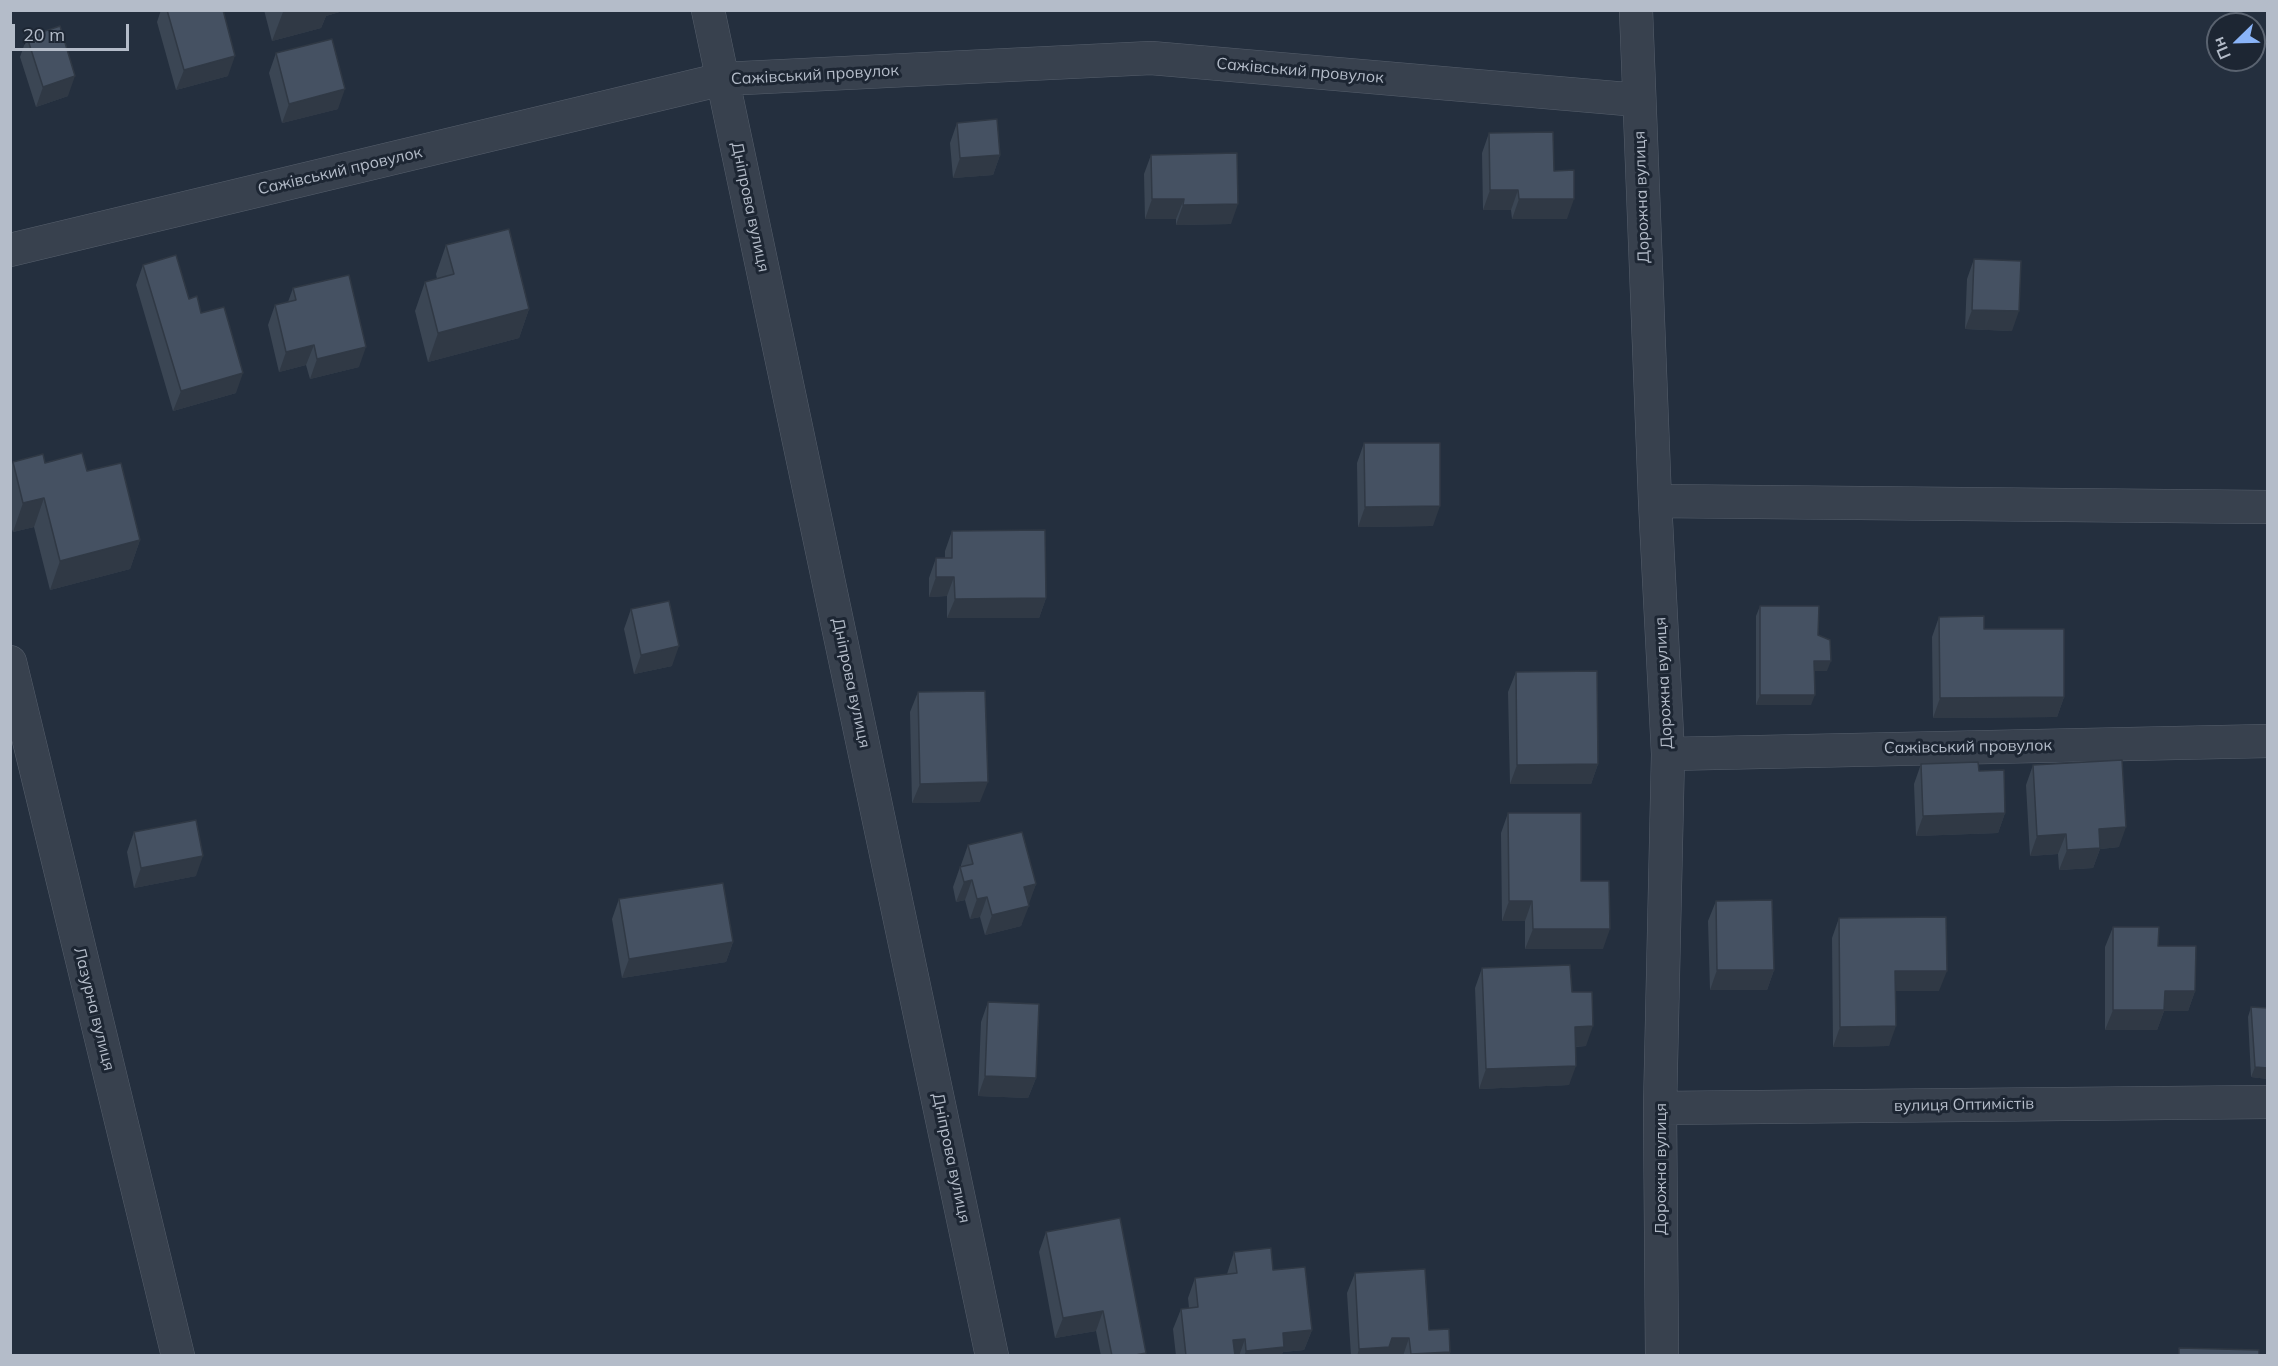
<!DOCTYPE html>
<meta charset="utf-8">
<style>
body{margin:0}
#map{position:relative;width:2278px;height:1366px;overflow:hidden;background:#242f3e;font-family:Mulish,sans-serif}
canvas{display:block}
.frame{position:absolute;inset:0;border:12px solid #b4bcc9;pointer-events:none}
.north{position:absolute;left:2206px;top:12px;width:60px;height:60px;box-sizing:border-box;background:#1d2633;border:2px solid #59626f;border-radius:50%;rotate:247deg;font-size:16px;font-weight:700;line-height:24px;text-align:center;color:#b4bcc9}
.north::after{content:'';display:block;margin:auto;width:21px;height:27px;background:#8ab4f8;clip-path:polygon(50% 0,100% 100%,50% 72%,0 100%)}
.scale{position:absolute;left:12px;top:24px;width:117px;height:27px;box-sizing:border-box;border:3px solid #b4bcc9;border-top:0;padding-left:8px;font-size:18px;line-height:21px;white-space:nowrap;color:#b4bcc9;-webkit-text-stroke:4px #1d2633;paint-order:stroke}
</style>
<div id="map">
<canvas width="2278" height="1366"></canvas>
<div class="frame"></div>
<div class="north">Пн</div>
<div class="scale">20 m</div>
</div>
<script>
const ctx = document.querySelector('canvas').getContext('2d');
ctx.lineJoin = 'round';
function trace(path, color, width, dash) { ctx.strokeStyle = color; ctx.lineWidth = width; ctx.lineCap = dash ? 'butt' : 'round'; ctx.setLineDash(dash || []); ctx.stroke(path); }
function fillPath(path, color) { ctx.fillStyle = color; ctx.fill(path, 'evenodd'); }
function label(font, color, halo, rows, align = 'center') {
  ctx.font = font + ' Mulish,sans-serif'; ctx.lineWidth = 6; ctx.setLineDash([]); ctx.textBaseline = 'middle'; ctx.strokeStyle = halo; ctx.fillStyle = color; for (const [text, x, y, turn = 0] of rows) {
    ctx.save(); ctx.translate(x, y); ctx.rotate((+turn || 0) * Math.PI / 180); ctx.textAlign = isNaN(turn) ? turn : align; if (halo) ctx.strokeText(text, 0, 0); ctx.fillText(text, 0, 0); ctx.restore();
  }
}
const minor = new Path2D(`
 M708 10 992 1356
 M1636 10 1655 501 1668 754 1660 1108 1662 1356
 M10 250 723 79 1151 58 1638 100
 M1655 501 2268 507
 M10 662 178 1356
 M1668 754 2268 741
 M1660 1108 2268 1102`);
const wall = new Path2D(`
 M161 10H223L228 76 176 90 157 22Z
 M264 10H346L326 16 321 28 272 41Z
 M27 37 68 96 36 107 20 57Z
 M276 53 338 109 282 123 269 73Z
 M957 123 1000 155 993 175 953 178 950 143Z
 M1489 133 1554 171 1567 219H1512L1511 210H1483L1482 153Z
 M1151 155 1231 224 1176 225V219H1145L1144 174Z
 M446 245 529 309 519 338 428 362 415 311 425 282 437 279 436 274Z
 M1974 259 2012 331 1965 329 1967 279Z
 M143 265 189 299 201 313 236 393 173 411 136 285Z
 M293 288 359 367 310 379 306 365 279 372 268 325 275 305 288 302Z
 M1364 443 1433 526 1358 527 1357 463Z
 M13 462 87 471 140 540 130 569 50 590 34 527 13 532 10 524V468Z
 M952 531 1046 598 1039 618H947V596L929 597V578L936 558H945V551Z
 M1760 606 1818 635 1827 671H1815L1811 705H1756V616Z
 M631 609 672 666 634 674 624 629Z
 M1939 617 1984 629 2064 697 2057 717 1933 718 1932 637Z
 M1516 672 1598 764 1591 784H1510L1508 692Z
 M918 692 980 802 912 803 910 712Z
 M1921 764 1979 771 2005 813 1998 833 1916 836 1914 784Z
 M2033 765 2119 847 2100 849 2093 868 2059 870 2058 854 2030 856 2026 785Z
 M1508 813 1581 881 1603 949H1525V921H1502L1501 833Z
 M134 832 196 876 134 888 127 852Z
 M968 845 1036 884 1028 904 1021 926 985 935 980 917 970 919 965 900 956 902 953 887 960 867H961V865Z
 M619 899 733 942 726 962 622 978 612 919Z
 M1716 901 1774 970 1767 990H1710L1708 921Z
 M1839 918 1939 991H1896L1889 1046 1833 1047 1832 938Z
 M2113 927 2158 946 2195 991 2188 1011H2164L2157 1030H2105V947Z
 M1482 968 1572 992 1586 1046 1575 1047 1569 1085 1479 1089 1475 988Z
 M988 1002 1036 1078 1028 1098 978 1096 981 1022Z
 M2251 1007 2268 1008V1079L2251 1077 2248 1017Z
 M1046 1232 1145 1356H1101L1096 1331 1055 1338 1039 1252Z
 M1234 1252 1273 1270 1312 1330 1304 1350 1283 1352 1281 1356H1176L1173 1329 1181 1309 1189 1308 1188 1298 1195 1278 1227 1274Z
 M1355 1273 1429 1330 1450 1352 1449 1356H1351L1347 1293Z`);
const shadedWall = new Path2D(`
 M289 10H346L326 16 321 28 272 41 283 12Z
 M235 56 228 76 176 90 184 70Z
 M75 76 68 96 36 107 43 87Z
 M345 89 338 109 282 123 289 104Z
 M1000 155 993 175 953 178 960 158Z
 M1490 190H1518L1511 210H1483Z
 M1152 199H1184L1176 219H1145Z
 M1519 199H1574L1567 219H1512Z
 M1238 204 1231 224 1176 225 1183 205Z
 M529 309 519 338 428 362 438 333Z
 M1972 310 2019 311 2012 331 1965 329Z
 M314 345 306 365 279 372 286 352Z
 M366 347 359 367 310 379 317 359Z
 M243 373 236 393 173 411 181 391Z
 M44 498 34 527 13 532 23 503Z
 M1440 506 1433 526 1358 527 1365 507Z
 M140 540 130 569 50 590 60 561Z
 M936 577H954L947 596 929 597Z
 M1046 598 1039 618H947L955 599Z
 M679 646 672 666 634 674 641 655Z
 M1814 661H1831L1827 671H1811Z
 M1760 695H1815L1811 705H1756Z
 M2064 697 2057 717 1933 718 1940 698Z
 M1598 764 1591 784H1510L1517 765Z
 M988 782 980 802 912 803 920 784Z
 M2005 813 1998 833 1916 836 1923 816Z
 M2126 827 2119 847 2100 849 2093 868 2059 870 2067 850 2099 829Z
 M2066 834 2058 854 2030 856 2037 836Z
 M203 856 196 876 134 888 141 868Z
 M972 880 965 900 956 902 964 882Z
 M1036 884 1029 904 1017 907 1024 887Z
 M987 897 980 917 970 919 977 899Z
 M1509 901H1532L1525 921H1502Z
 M1029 906 1021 926 985 935 992 915Z
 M1533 929H1610L1603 949H1525Z
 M733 942 726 962 622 978 629 959Z
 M1717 970H1774L1767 990H1710Z
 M1895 971H1947L1939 991H1888Z
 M2165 991H2195L2188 1011H2164L2157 1030H2105L2113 1010Z
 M1593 1026 1586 1046 1567 1047 1575 1027Z
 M1896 1026 1889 1046 1833 1047 1840 1027Z
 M1576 1066 1569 1085 1479 1089 1486 1069Z
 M2255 1067 2268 1068V1079L2251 1077Z
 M985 1076 1036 1078 1028 1098 978 1096Z
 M1103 1311 1096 1331 1055 1338 1063 1318Z
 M1312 1330 1304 1350 1283 1352 1281 1356H1244L1246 1351 1283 1333Z
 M1392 1338H1409L1403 1356H1357L1359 1349Z
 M1245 1339 1239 1356H1228L1233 1340Z
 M1450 1352 1449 1356H1410L1411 1354Z
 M1146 1353 1145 1356H1130Z`);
const building = new Path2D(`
 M167 10H223L235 56 184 70Z
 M60 26 75 76 43 87 27 37Z
 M332 39 345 89 289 104 276 53Z
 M997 119 1000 155 960 158 957 123Z
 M1553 132 1554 171 1574 170V199H1519L1518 190H1490L1489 133Z
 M1237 153 1238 204 1183 205 1184 199H1152L1151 155Z
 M509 229 529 309 438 333 425 282 454 274 446 245Z
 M176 255 189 299 197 296 201 313 224 307 243 373 181 391 143 265Z
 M1974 259 2021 261 2019 311 1972 310Z
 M349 275 366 347 317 359 314 345 286 352 275 305 296 300 293 288Z
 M1364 443H1440V506L1365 507Z
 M82 453 87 471 121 463 140 540 60 561 44 498 23 503 13 462 43 454 45 463Z
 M1045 530 1046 598 955 599 954 577H936V558H952V531Z
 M669 601 679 646 641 655 631 609Z
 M1760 606H1819L1818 635 1830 640 1831 661H1814L1815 695H1760Z
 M1984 616V629H2064V697L1940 698 1939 617Z
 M1597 671 1598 764 1517 765 1516 672Z
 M985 691 988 782 920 784 918 692Z
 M2122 760 2126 827 2099 829 2100 848 2067 850 2066 834 2037 836 2033 765Z
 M1978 762 1979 771 2004 770 2005 813 1923 816 1921 764Z
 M1508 813H1581V881H1609L1610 929H1533L1532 901H1509Z
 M196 820 203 856 141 868 134 832Z
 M1022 832 1036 884 1024 887 1029 906 992 915 987 897 977 899 972 880 964 882 960 867 973 864 968 845Z
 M723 883 733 942 629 959 619 899Z
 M1772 900 1774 970H1717L1716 901Z
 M1946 917 1947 971H1895L1896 1026 1840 1027 1839 918Z
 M2113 927H2159L2158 946H2196L2195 991H2165L2164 1010H2113Z
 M1570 965 1572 992H1592L1593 1026 1575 1027 1576 1066 1486 1069 1482 968Z
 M988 1002 1039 1004 1036 1078 985 1076Z
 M2251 1007 2268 1008V1068L2255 1067Z
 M1120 1218 1146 1353 1130 1356H1112L1103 1311 1063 1318 1046 1232Z
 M1271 1248 1273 1270 1305 1267 1312 1330 1283 1333 1284 1347 1246 1351 1245 1339 1233 1340 1235 1356H1186L1181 1309 1198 1307 1195 1278 1237 1273 1234 1252Z
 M1425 1269 1429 1330 1449 1329 1450 1352 1411 1354 1409 1338H1392L1389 1347 1359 1349 1355 1273Z
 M2179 1348 2259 1350V1356H2179Z`);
const streetNames = [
 ["Сажівський провулок",1300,71,5],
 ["Сажівський провулок",815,75,-3],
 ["Сажівський провулок",340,171,-13],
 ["Дорожна вулиця",1642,197,-92],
 ["Дніпрова вулиця",750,207,78],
 ["Дніпрова вулиця",851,683,78],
 ["Дорожна вулиця",1664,683,-93],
 ["Сажівський провулок",1968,747,-1],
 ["Лазурна вулиця",94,1009,76],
 ["вулиця Оптимістів",1964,1105,-1],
 ["Дніпрова вулиця",951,1158,78],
 ["Дорожна вулиця",1661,1169,-90]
];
trace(minor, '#565f6c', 34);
trace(minor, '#38414e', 33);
fillPath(wall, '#3b4654');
fillPath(shadedWall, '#303945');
fillPath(building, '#455162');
trace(building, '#303945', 1.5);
label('16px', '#b4bcc9', '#1d2633', streetNames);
</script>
